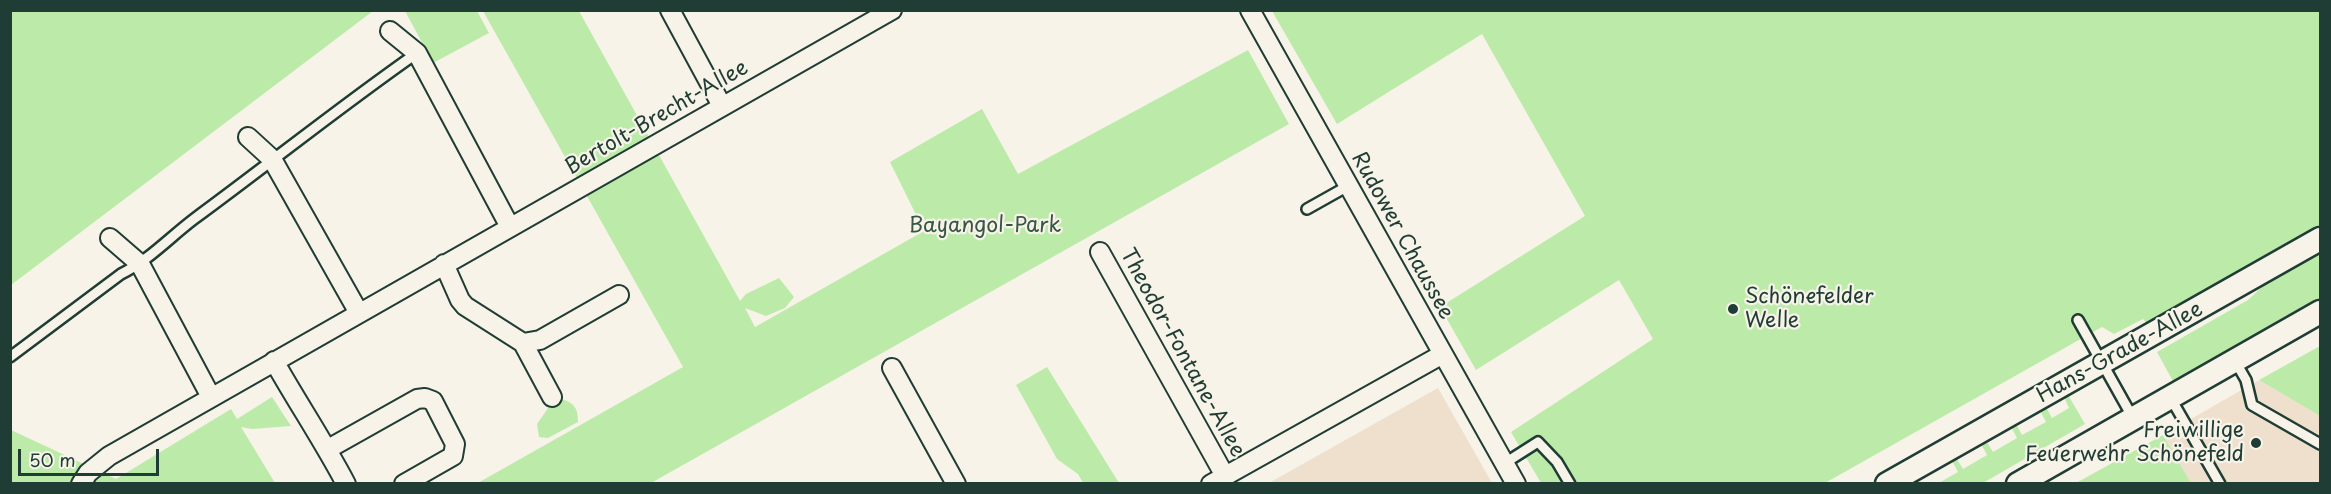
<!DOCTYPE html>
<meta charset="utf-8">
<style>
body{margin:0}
#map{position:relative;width:2331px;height:494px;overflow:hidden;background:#f7f3e8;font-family:"Playpen Sans",sans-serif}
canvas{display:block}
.frame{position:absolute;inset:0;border:12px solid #1f3d34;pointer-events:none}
.scale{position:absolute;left:18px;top:449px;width:141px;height:27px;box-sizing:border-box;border:3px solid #1f3d34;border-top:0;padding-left:8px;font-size:18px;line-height:21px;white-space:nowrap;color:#1f3d34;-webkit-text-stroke:4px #f7f3e8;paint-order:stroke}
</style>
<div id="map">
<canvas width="2331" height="494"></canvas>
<div class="frame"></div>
<div class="scale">50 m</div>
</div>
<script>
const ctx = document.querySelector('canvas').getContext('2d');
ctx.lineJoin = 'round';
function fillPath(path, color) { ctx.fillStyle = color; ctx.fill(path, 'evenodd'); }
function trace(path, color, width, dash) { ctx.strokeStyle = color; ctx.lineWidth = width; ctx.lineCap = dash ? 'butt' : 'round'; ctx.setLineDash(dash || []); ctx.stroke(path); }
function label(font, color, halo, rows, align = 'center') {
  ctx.font = font + ' "Playpen Sans",sans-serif'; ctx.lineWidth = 4.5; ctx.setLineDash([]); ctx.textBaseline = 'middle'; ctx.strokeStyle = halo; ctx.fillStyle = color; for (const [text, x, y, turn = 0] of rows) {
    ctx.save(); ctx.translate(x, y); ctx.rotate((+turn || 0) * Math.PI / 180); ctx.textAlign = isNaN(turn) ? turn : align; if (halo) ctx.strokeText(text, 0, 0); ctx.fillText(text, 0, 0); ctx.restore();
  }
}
const built = new Path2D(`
 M2259 380 2320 416V483H2191L2163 435Z
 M1438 388 1492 483H1269Z`);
const green = new Path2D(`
 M11 10H373V11L11 285Z
 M405 11H477L489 33 433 63Z
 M483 11H579L740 301 746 294 779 278 794 297 785 308 766 316 745 308 755 327 924 231 890 162 982 109 1018 174 1248 50 1289 124 651 483 476 484 683 367Z
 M1272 11H2320V228L2148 325 2143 319 2114 334 2102 327 1825 483H1541L1511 432 1653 339 1619 280 1476 370 1440 307 1585 216 1482 34 1337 124Z
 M2320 250V301L2174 383 2157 352 2248 300 2275 275Z
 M2320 346V416L2259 380Z
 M1047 367 1119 483H1083L1078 474 1057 459 1016 385Z
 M2067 393 2085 424 1983 483 1937 484 1958 472 1951 459 1955 456 1963 469 1987 455 1980 442 1985 439 1993 452 2017 438 2010 425 2015 422 2022 435 2046 422 2039 409 2045 405 2052 418 2069 408 2063 395Z
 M272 397 291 426 252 429 241 427 275 483 11 484V430L116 479 231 409 237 419Z
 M562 399C575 404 578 408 578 422L548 438 539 437 537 424 553 401Z
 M2163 435 2191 483H2076Z`);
const service = new Path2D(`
 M1307 209 1348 186
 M2078 320 2133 418
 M10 357 121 274C149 260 169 238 194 219 269 164 341 106 417 53
 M2235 361 2246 380 2252 405 2320 444
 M2170 397 2220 484
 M1505 463 1538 442 1557 462 1570 484`);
const minor = new Path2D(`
 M670 10 722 106
 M1250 10 1516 484
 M390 31 417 53 510 227
 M248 137 272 159 359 313
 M110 238 140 264 211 397
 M1100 252 1225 476
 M444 264 460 300 465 306 523 343 540 340 619 295
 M523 343 552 397
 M274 361C297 402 324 442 346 484
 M892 368 956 484
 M328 449 417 399 425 398 433 401 455 444 453 456 404 484
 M81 484 88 473 109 456 892 10
 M1211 484 1443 354`);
const tertiary = new Path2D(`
 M1887 484 2320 239
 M2018 484 2320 312`);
const markers = [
 [1733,309,6,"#1f3d34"],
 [2256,443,6,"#1f3d34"]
];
const streetNames = [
 ["Bertolt-Brecht-Allee",657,118,-30],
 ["Rudower Chaussee",1402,236,61],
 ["Theodor-Fontane-Allee",1182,353,61],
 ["Hans-Grade-Allee",2120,353,-29]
];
const parkNames = [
 ["Bayangol-Park",985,226]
];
const poiNames = [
 ["Schönefelder",1745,297],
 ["Welle",1745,321],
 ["Freiwillige",2244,431,"right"],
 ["Feuerwehr Schönefeld",2244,455,"right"]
];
fillPath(built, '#efdfcd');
fillPath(green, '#bceba9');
trace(service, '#1f3d34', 14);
trace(minor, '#1f3d34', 22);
trace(tertiary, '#1f3d34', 27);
trace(service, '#f7f3e8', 9);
trace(minor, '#f7f3e8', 18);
trace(tertiary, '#f7f3e8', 22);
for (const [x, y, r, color] of markers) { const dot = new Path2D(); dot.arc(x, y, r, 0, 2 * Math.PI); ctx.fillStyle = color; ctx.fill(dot); trace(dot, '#f7f3e8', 2); }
label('21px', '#1f3d34', '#f7f3e8', streetNames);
label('21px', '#375746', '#f7f3e8', parkNames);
label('21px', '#1f3d34', '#f7f3e8', poiNames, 'left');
</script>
